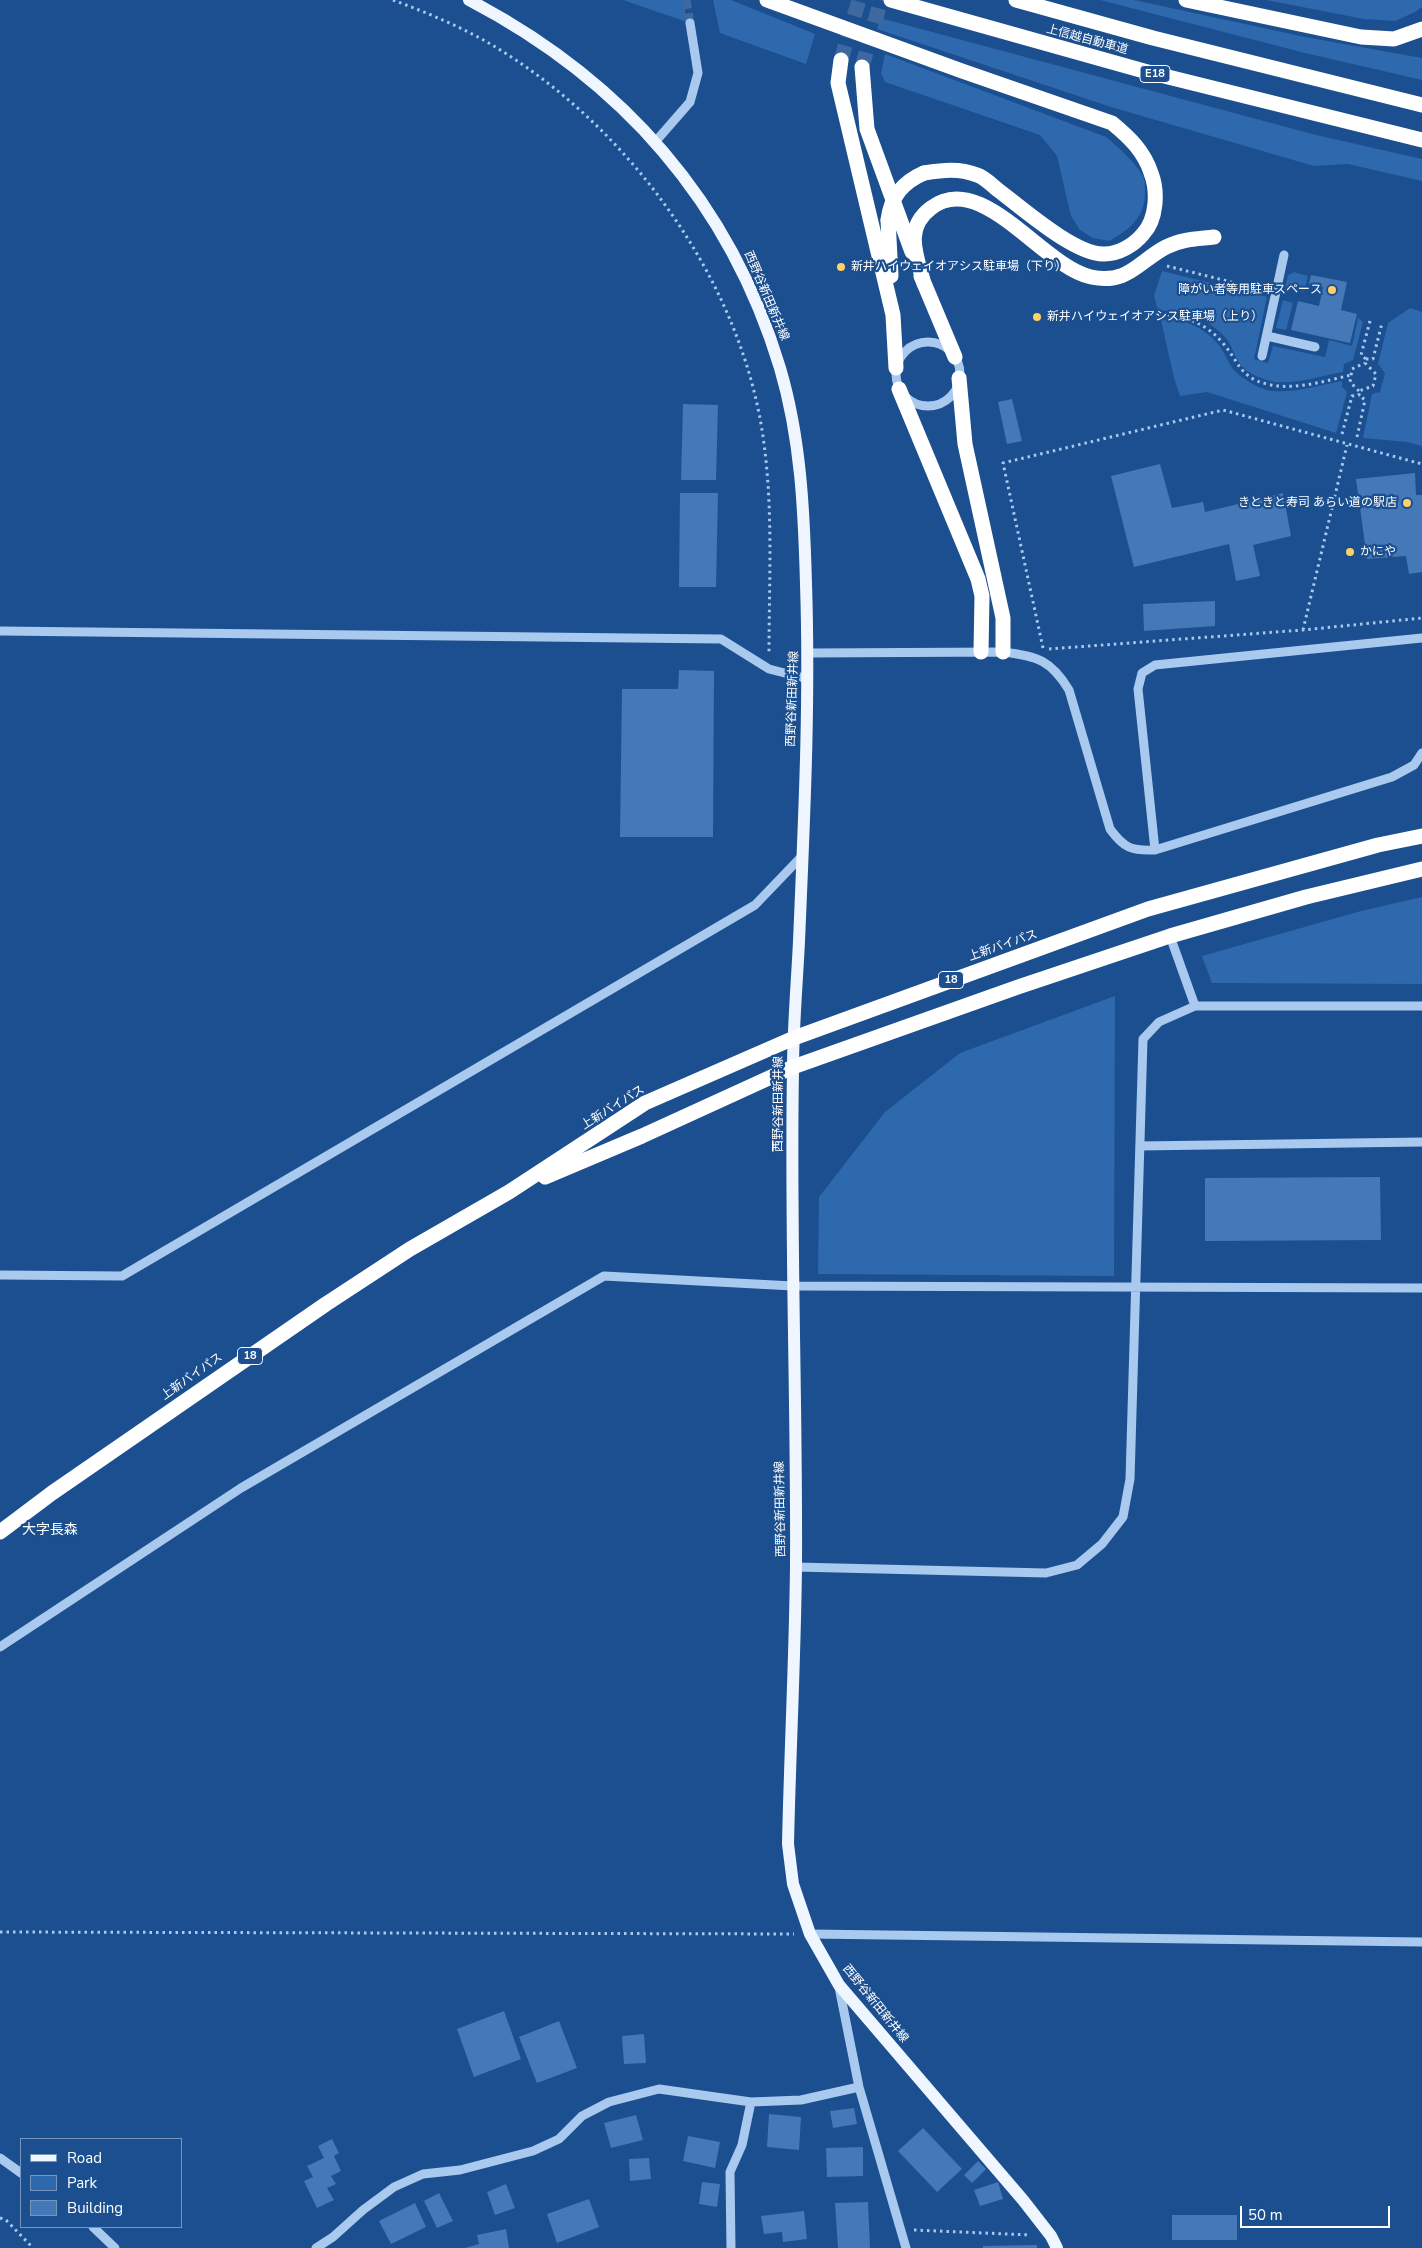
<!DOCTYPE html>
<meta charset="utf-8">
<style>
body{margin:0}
#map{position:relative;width:1422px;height:2248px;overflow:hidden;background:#1b4f8f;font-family:"Nunito Sans",sans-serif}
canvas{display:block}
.legend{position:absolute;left:20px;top:2138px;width:162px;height:90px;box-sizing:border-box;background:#1b4f8f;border:1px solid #7695bc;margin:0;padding:6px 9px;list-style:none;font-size:15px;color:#fff}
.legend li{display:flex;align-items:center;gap:10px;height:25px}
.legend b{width:25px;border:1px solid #7695bc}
.scale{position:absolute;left:1240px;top:2206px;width:150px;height:22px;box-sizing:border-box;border:2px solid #fff;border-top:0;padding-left:6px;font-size:15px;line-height:18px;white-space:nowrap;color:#fff;-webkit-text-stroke:4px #1b4f8f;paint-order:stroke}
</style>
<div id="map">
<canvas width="1422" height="2248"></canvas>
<ul class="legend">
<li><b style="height:6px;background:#f0f6ff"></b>Road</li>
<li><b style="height:14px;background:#2e69ad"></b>Park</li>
<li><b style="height:14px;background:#4478b7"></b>Building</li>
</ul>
<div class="scale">50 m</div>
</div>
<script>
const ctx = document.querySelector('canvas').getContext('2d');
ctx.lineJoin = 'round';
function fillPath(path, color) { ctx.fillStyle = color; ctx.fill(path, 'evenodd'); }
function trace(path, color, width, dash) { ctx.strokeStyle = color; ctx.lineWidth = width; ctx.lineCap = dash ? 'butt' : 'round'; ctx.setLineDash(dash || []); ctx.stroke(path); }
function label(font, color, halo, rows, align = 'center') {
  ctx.font = font + ' "Nunito Sans","Noto Sans JP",sans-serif'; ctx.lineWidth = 4.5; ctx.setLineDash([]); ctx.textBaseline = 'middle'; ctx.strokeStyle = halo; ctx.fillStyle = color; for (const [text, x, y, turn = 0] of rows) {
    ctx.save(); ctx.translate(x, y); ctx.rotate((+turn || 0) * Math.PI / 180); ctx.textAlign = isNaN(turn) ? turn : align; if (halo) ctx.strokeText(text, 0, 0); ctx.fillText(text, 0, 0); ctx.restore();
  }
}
const green = new Path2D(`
 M623 0H683L687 22Z
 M713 0H731L815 34 806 64 720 33Z
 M1100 0H1134L1305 37 1422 58V80L1305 53Z
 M1266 0H1422V7L1415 12 1395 21 1364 19Z
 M880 18 1316 135 1422 159V181L1348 164 1314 166 1111 107 877 29Z
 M885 54 1106 137C1119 148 1134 161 1143 176 1145 180 1145 187 1145 191 1146 217 1129 230 1109 241L1093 238 1080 230 1071 216 1057 156 1040 135 885 82 881 73Z
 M1162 271 1267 297 1254 359 1268 363 1273 346 1325 357 1329 340 1352 346 1358 318 1363 322 1353 360 1344 364 1343 372C1322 376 1297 384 1275 382 1264 380 1248 374 1241 365 1234 357 1232 344 1224 336 1203 315 1185 313 1158 310L1154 296Z
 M1294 272 1308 276 1304 292 1285 287 1288 275Z
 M1283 300 1293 303 1286 330 1276 328Z
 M1410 308 1422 312V446L1407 442 1363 438 1372 394 1380 392 1385 373 1378 364 1388 323Z
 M1174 319C1190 322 1206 330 1217 343 1224 350 1227 361 1233 369 1242 379 1260 390 1273 391 1296 393 1320 385 1342 381V387L1347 392 1336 433 1207 392 1180 396 1174 378 1161 320Z
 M1422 897V984L1212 983 1202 956 1361 911Z
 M1115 996 1114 1276 818 1274 819 1197 885 1112 960 1053Z`);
const building = new Path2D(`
 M1311 275 1347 282 1341 310 1357 314 1350 343 1291 330 1298 301 1319 306 1323 287 1309 284Z
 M1012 399 1022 441 1007 444 998 402Z
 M683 404 718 405 716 480H681Z
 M1160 464 1172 508 1203 502 1205 512 1283 493 1291 536 1253 545 1260 576 1236 581 1229 544 1134 567 1111 476Z
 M1415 473 1416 495H1422V572L1409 574 1406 556 1367 559 1356 479Z
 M680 493H718L716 587H679Z
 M1215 601V626L1144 631 1143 604Z
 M679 670 714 671 713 837H620L622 689H678Z
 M1380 1177 1381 1240 1205 1241V1178Z
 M504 2011 521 2059 474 2077 457 2029Z
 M559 2021 577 2068 537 2083 519 2037Z
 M644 2034 646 2063 624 2064 622 2036Z
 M854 2108 857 2124 833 2128 830 2111Z
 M769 2114 801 2117 799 2150 767 2147Z
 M636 2115 643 2140 611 2148 604 2123Z
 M923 2128 962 2169 937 2192 898 2151Z
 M688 2136 720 2142 715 2168 683 2161Z
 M332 2139 339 2153 334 2156 341 2171 331 2176 336 2184 327 2188 334 2200 317 2208 304 2181 313 2177 307 2166 324 2158 318 2146Z
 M863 2147V2176L827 2177 826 2148Z
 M649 2158 651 2179 630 2181 629 2159Z
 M978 2161 986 2169 972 2183 964 2175Z
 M702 2182 720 2184 717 2207 699 2204Z
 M998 2182 1003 2199 980 2206 974 2190Z
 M506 2184 515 2208 495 2215 487 2192Z
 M439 2193 453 2221 437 2228 424 2201Z
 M589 2199 599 2227 557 2243 547 2214Z
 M868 2202 870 2248H838L835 2203Z
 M415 2203 426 2227 391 2244 379 2221Z
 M804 2211 807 2239 783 2242 782 2232 764 2234 761 2216Z
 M1172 2215H1237V2240H1172Z
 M506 2229 509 2248H465L479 2244 477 2235Z
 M1037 2245V2248H983V2246Z`);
const minorTunnel = new Path2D(`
 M686 0 690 23`);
const highwayTunnel = new Path2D(`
 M841 60 859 0
 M862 67 881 0`);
const path = new Path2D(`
 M393 0C425 12 457 25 487 42 622 120 734 269 761 424 774 499 769 577 769 654
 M1167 266 1263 290
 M1160 314C1184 316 1204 322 1221 341 1238 359 1239 378 1267 384 1293 391 1325 381 1351 375
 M1366 359H1373L1382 323
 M1359 391 1350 382 1352 369 1365 363
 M1342 434 1352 396 1359 395V391L1373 386 1376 374 1365 363 1366 359 1361 355 1370 321
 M1357 437 1365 400 1359 395
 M1303 630 1347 445
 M1043 648 1003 463 1223 410 1422 464
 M1049 649 1303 630 1422 618
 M0 1932 794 1934
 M0 2218 6 2220 33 2248
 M914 2230 1030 2235`);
const minor = new Path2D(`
 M656 141 690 102 698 73 690 23
 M1267 336 1315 347
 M896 374a32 32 0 1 1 64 0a32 32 0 1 1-64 0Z
 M1262 356 1284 255
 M0 631 721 639 769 669 808 679
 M809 653 1003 652C1037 656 1051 660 1069 690L1110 829C1124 848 1131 851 1155 850L1392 777 1414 765 1422 753
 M1155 850 1138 689 1142 673 1155 665 1422 638
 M1170 936 1195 1006
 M1140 1146 1422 1142
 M0 1275 122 1276 755 905 803 855
 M796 1567 1046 1573 1077 1565 1102 1544 1123 1517 1130 1479 1143 1039 1159 1022 1195 1006H1422
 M0 1647 241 1488 604 1276 793 1286 1422 1288
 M810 1934 1422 1942
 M839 1987 859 2087 906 2248
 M0 2158 21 2173
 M93 2227 115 2248
 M316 2248 333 2237 363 2210 394 2187 423 2174 460 2170 533 2151 559 2139 582 2116 609 2102 659 2089 751 2102 801 2100 859 2087
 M731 2248 730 2172 742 2145 751 2102`);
const major = new Path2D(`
 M469 0C622 80 730 202 780 368 801 439 804 511 806 584 810 703 804 823 799 941 797 984 793 1027 793 1070 790 1236 797 1401 796 1566 795 1659 790 1752 788 1844L793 1884 810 1934 839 1985 1023 2200 1051 2236 1057 2248`);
const highway = new Path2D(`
 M767 0 962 71 1112 123C1129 137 1144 151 1151 173 1158 191 1157 219 1143 234 1134 245 1119 254 1104 254 1075 255 1022 208 998 190 992 185 984 177 977 175 959 168 943 170 924 173
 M891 0 1144 71 1422 140
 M1016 0 1153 38 1422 105
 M1186 0 1361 37 1394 39 1422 29
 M841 60 838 83 893 315 896 368
 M862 67 867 129 912 252
 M888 220 891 276
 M921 276 955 357
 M924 284C917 256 903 229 931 208 981 169 1043 267 1091 277 1128 285 1139 261 1166 247 1181 239 1197 239 1214 237
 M959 378 965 444 1003 618V652
 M899 389 978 579 982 596 981 652
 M545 1177 642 1136 793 1067 1018 987 1170 936 1306 897 1422 869
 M0 1532 52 1493 326 1304 410 1249 509 1192 645 1103 794 1038 1148 909 1378 845 1422 836`);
const highwayBridge = new Path2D(`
 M888 220C891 196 903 182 924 173`);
const markers = [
 [841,267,5,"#ffd166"],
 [1332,290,5,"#ffd166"],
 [1037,317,5,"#ffd166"],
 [1407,503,5,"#ffd166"],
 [1350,552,5,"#ffd166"]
];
const shields = [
 [1155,74,30],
 [951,980,25],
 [250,1356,25]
];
const shieldNames = [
 ["E18",1155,74],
 ["18",951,980],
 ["18",250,1356]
];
const streetNames = [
 ["上信越自動車道",1087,40,15],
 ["西野谷新田新井線",766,296,67],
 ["西野谷新田新井線",793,699,-88],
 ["上新バイパス",1003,946,-19],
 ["西野谷新田新井線",779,1104,-90],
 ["上新バイパス",613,1108,-32],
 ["上新バイパス",192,1377,-35],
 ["西野谷新田新井線",781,1509,-91],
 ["西野谷新田新井線",875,2004,51]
];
const poiNames = [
 ["新井ハイウェイオアシス駐車場（下り）",851,267],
 ["障がい者等用駐車スペース",1322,290,"right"],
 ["新井ハイウェイオアシス駐車場（上り）",1047,317],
 ["きときと寿司 あらい道の駅店",1397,503,"right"],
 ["かにや",1360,552]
];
const neighbourhoodNames = [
 ["大字長森",50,1531]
];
fillPath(green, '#2e69ad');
fillPath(building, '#4478b7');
trace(minorTunnel, '#3d69a0', 9, [9, 4.5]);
trace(highwayTunnel, '#3d69a0', 15, [15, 8]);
trace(path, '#a9c9ee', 3, [2.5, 4]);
trace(minor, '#a9c9ee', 9);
trace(major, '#f0f6ff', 12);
trace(highway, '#fff', 15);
trace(highwayBridge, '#fff', 15);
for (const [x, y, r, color] of markers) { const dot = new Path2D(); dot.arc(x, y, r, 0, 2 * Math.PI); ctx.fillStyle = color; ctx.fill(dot); trace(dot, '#1b4f8f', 2); }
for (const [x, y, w] of shields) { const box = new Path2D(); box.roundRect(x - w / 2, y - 8.5, w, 17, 4); ctx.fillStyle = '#1b4f8f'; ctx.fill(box); trace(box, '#fff', 1); }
label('bold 11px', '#fff', null, shieldNames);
label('12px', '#fff', '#1b4f8f', streetNames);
label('12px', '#fff', '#1b4f8f', poiNames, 'left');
label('14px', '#fff', '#1b4f8f', neighbourhoodNames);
</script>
